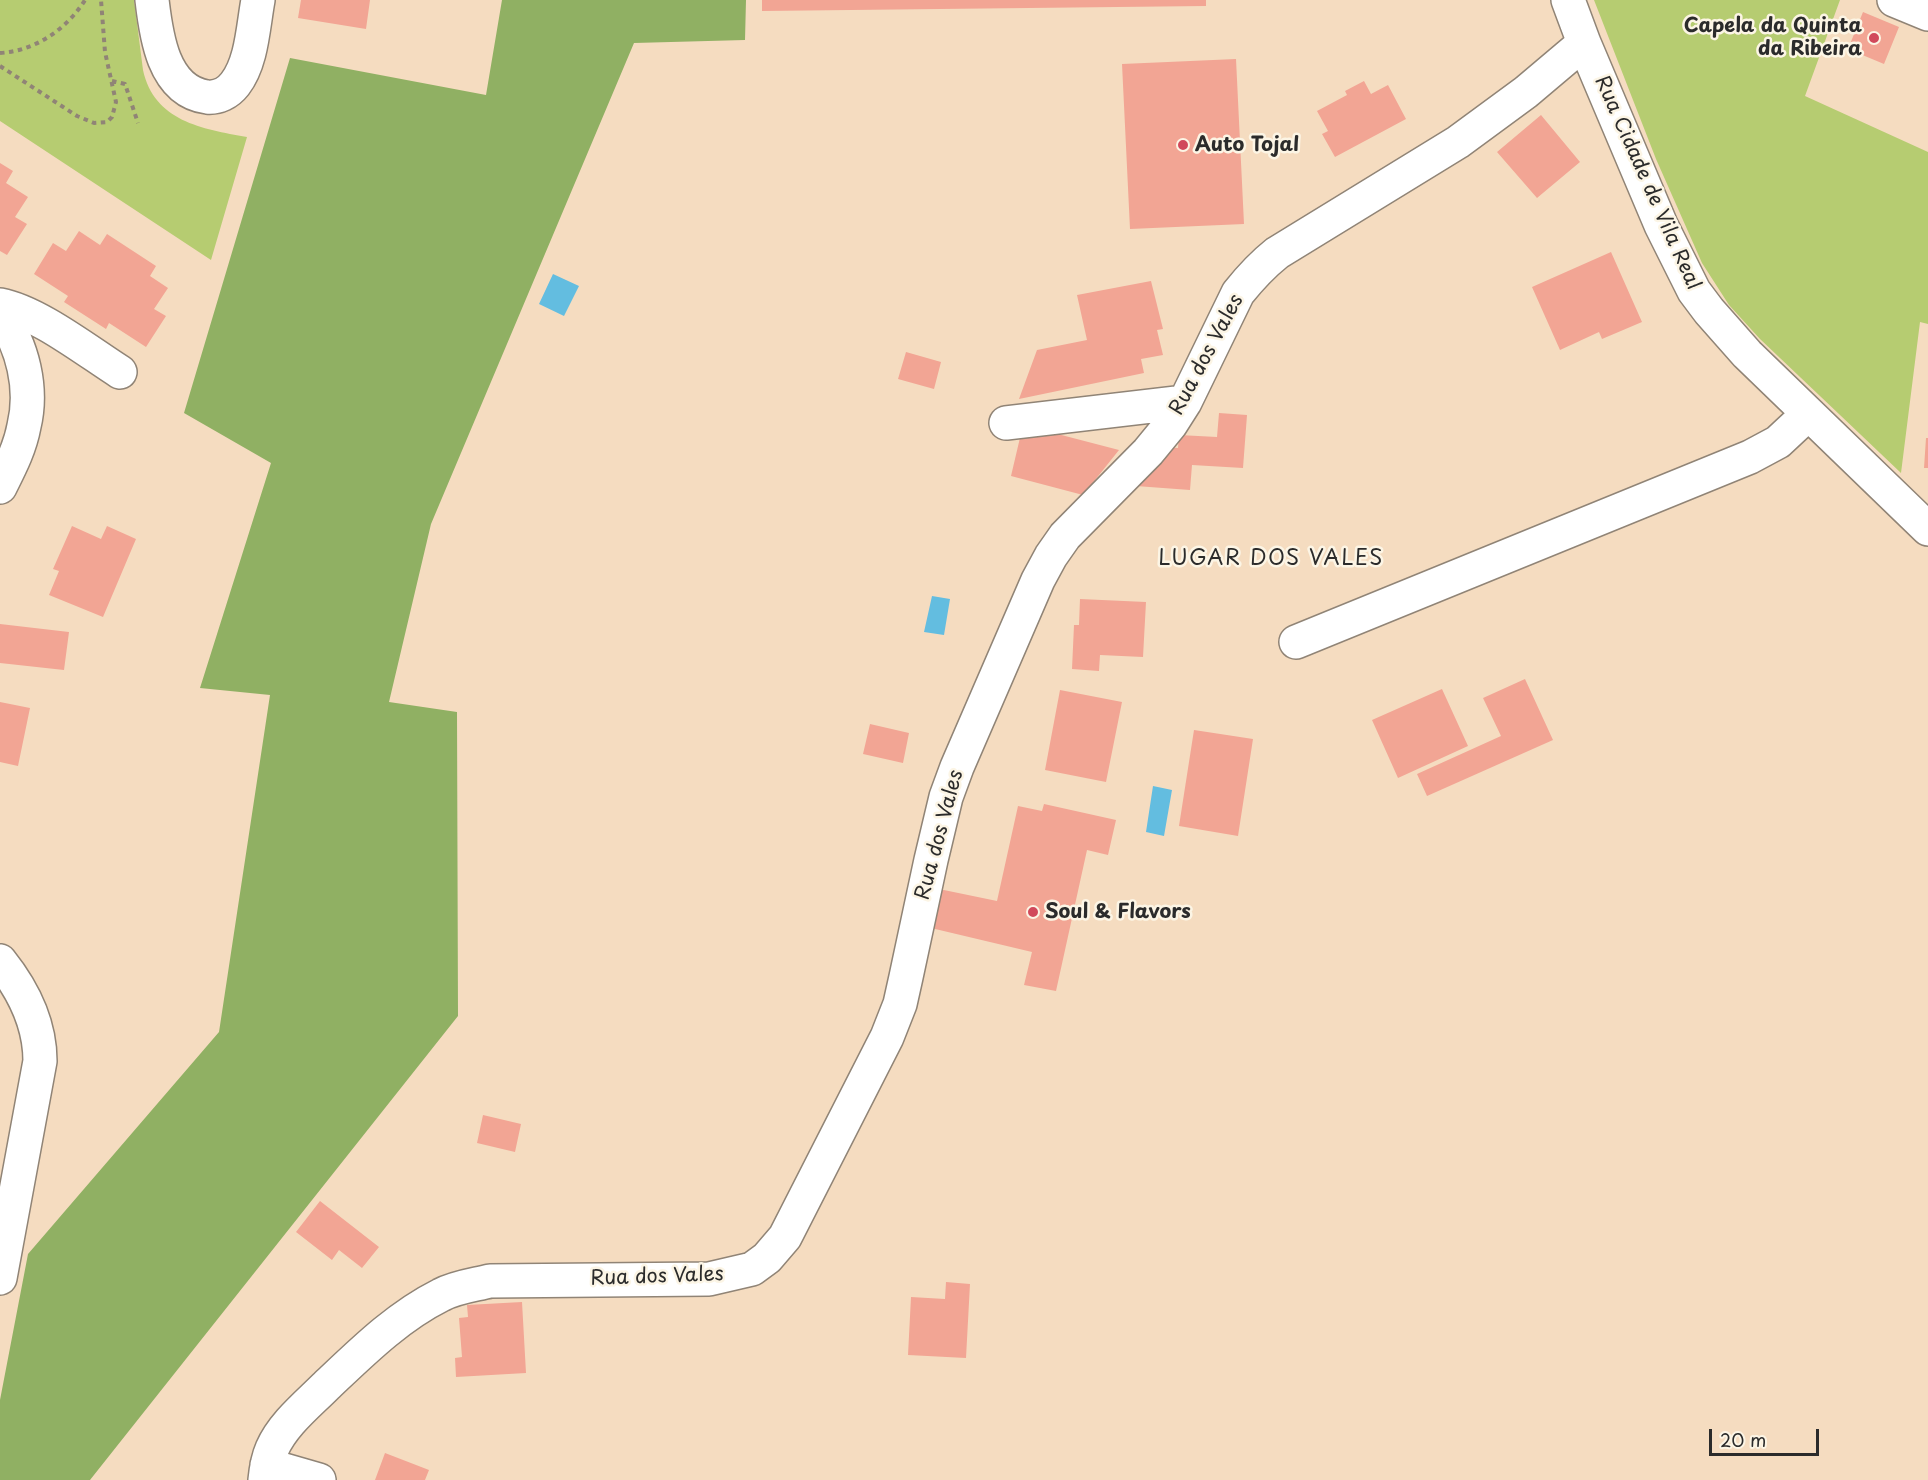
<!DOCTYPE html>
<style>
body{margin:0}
#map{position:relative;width:1928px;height:1480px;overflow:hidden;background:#f5dcc0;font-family:"Playpen Sans",sans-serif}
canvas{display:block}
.scale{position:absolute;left:1709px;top:1429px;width:110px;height:27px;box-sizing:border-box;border:3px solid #2b2b2b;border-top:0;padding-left:8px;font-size:18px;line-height:21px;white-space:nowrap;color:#2b2b2b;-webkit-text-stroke:4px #fcf5e5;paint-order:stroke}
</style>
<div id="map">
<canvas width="1928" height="1480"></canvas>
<div class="scale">20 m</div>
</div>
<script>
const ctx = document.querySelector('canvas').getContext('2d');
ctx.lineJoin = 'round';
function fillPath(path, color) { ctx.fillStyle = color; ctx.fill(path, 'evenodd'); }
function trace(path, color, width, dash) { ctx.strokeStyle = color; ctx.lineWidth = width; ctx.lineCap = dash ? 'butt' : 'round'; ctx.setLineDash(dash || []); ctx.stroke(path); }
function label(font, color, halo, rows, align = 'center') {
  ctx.font = font + ' "Playpen Sans",sans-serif'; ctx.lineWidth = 5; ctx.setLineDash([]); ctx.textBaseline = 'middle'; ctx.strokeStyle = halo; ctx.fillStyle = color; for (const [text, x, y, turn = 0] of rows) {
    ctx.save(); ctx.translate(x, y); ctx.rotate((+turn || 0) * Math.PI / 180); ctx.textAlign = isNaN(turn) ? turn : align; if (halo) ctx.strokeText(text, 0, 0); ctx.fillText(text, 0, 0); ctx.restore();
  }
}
const green = new Path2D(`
 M0 0H134L143 70C154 121 202 129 247 137L211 260 0 121Z
 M1594 0H1840L1805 96 1928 152V324L1920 322 1901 473 1760 339 1729 305 1702 263 1656 159Z`);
const forest = new Path2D(`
 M502 0H746L745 40 634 43 431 524 389 702 457 712 458 1016 90 1480H0V1400L28 1254 219 1032 270 695 200 688 271 463 184 413 290 58 486 95Z`);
const water = new Path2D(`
 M553 274 579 286 564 316 539 304Z
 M932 596 950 599 944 635 924 632Z
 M1153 786 1172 790 1164 836 1146 832Z`);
const building = new Path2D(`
 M301 0H370L366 29 298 18Z
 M762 0H1206V6L762 11Z
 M1863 12 1899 27 1884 64 1848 49Z
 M1236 59 1244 224 1130 229 1122 64Z
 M1364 81 1371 94 1388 85 1406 119 1335 157 1322 134 1328 131 1317 111 1347 95 1345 91Z
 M1541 115 1580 162 1537 198 1497 152Z
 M0 163 13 171 6 183 28 197 15 217 27 224 7 255 0 251Z
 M79 231 100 245 107 234 156 266 150 276 168 288 154 309 166 316 146 347 109 323 106 329 64 302 68 296 34 274 53 243 66 251Z
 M1611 252 1642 322 1602 339 1599 332 1560 350 1532 287Z
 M1151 281 1163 329 1157 330 1163 355 1141 359 1144 373 1019 399 1037 350 1087 340 1077 295Z
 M906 352 941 362 934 389 898 379Z
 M1219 413 1247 415 1243 468 1192 465 1190 490 1136 486 1163 447 1178 448 1179 435 1217 437Z
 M1023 425 1119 450 1083 495 1011 476Z
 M1926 438H1928V468H1924Z
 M72 526 101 539 107 526 136 539 103 617 49 595 59 571 53 569Z
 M1080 599 1146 602 1143 657 1100 655 1099 671 1072 669 1074 625H1079Z
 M0 624 69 632 64 670 0 663Z
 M1525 679 1553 740 1427 796 1417 774 1501 736 1483 698Z
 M1442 689 1468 746 1398 778 1372 720Z
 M1060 690 1122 702 1106 782 1045 770Z
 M0 702 30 708 18 766 0 762Z
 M870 724 909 733 903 763 863 754Z
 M1194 730 1253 739 1238 836 1179 826Z
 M1044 804 1116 820 1108 855 1087 850 1056 991 1024 985 1032 952 931 928 939 889 997 901 1018 806 1042 811Z
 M483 1115 521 1124 515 1152 477 1143Z
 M320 1201 379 1247 362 1268 339 1250 332 1260 296 1232Z
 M946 1282 970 1284 966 1358 908 1355 911 1297 945 1299Z
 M522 1302 526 1373 456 1377 455 1358 462 1357 459 1318 468 1317 467 1305Z
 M385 1453 429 1470 425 1480H375Z`);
const path = new Path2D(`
 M0 53C35 51 67 29 85 0
 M0 66 77 116 94 123 107 122 112 117 116 102 105 52 101 0
 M112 81 125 84 138 123`);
const minor = new Path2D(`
 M152 0C156 35 163 91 207 97 218 98 228 93 235 84 252 62 253 27 258 0
 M1568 0 1584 43 1661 225 1694 291 1709 311 1747 354 1928 529
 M1894 0 1928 14
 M0 305C37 312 87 351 120 372
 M0 315C23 345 33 389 24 426 20 448 10 467 0 487
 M1006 423 1185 402
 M1296 642 1750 457 1778 442 1808 414
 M0 961C24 991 40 1023 40 1061L0 1278
 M267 1465 319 1480
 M265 1480C266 1470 268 1458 272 1449 283 1424 307 1405 326 1386 362 1352 397 1317 441 1295 456 1287 474 1285 490 1281L709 1279 752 1269 767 1258 785 1237 887 1037 900 1004 906 977 931 860 946 797 957 767 1038 580 1051 556 1065 536 1148 452 1171 424 1185 402 1238 293C1250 278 1262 265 1277 253L1458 142 1526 92 1584 43`);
const markers = [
 [1874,38,6,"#d1495b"],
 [1183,145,6,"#d1495b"],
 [1033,912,6,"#d1495b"]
];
const poiNames = [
 ["Capela da Quinta",1862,26,"right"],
 ["da Ribeira",1862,49,"right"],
 ["Auto Tojal",1195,145],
 ["Soul & Flavors",1045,912]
];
const streetNames = [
 ["Rua Cidade de Vila Real",1647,183,66],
 ["Rua dos Vales",1207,355,-62],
 ["Rua dos Vales",940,835,-75],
 ["Rua dos Vales",657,1277,-2]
];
const neighbourhoodNames = [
 ["LUGAR DOS VALES",1271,559]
];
fillPath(green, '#b6cc71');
fillPath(forest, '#90b063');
fillPath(water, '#63bde0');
fillPath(building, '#f2a594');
trace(minor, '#908476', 36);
trace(path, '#908476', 4, [4.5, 4.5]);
trace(minor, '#fff', 33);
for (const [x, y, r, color] of markers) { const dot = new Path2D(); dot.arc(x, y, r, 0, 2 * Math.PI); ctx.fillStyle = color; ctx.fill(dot); trace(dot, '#fcf5e5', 2); }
label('bold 20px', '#2b2b2b', '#fcf5e5', poiNames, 'left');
label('20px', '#2b2b2b', '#fcf5e5', streetNames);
ctx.letterSpacing = '1.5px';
label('21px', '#2b2b2b', '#fcf5e5', neighbourhoodNames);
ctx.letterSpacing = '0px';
</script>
